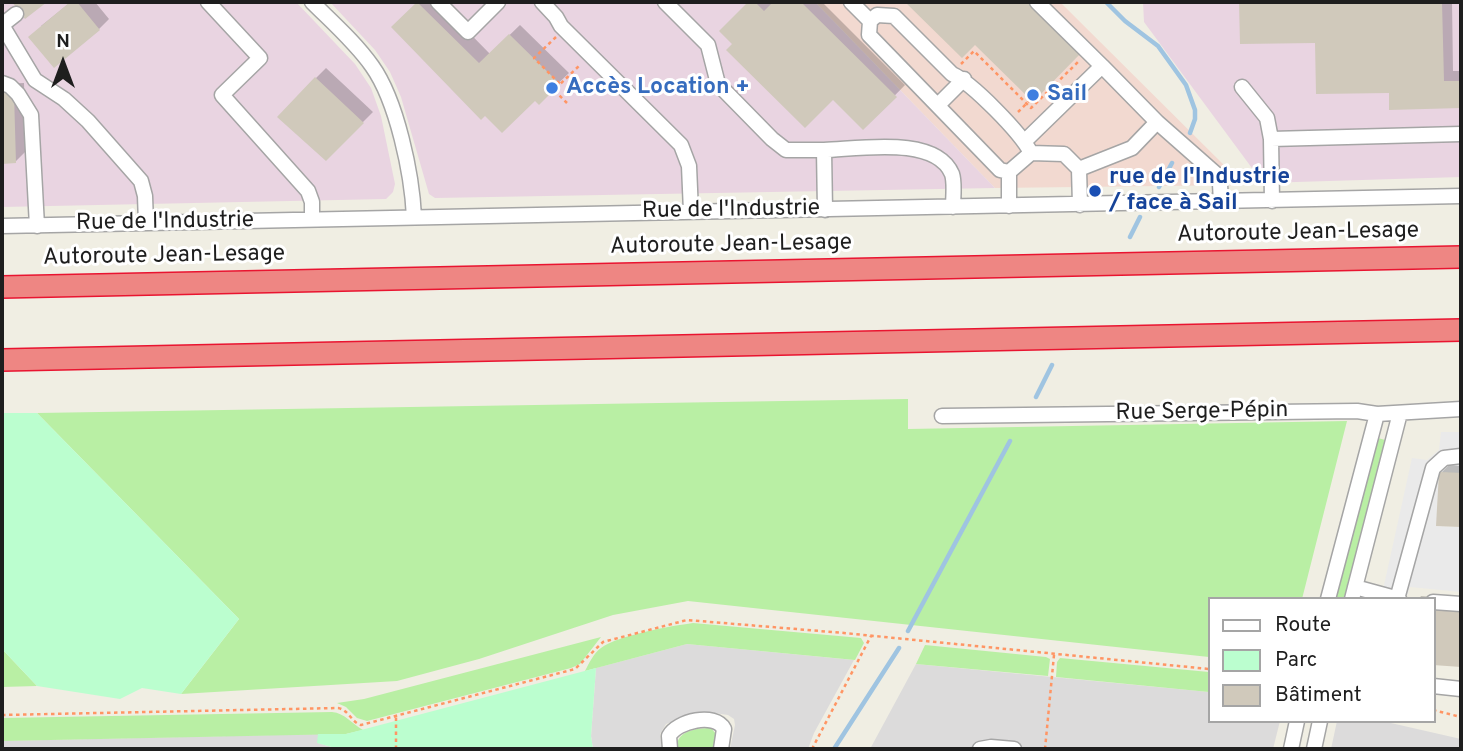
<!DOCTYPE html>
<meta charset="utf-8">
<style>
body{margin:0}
#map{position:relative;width:1463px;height:751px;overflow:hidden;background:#f0eee3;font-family:Overpass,sans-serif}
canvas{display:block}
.frame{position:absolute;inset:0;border:4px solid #1e1e1e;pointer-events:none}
.legend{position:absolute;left:1208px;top:597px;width:228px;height:126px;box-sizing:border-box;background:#fff;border:2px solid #a5a5a5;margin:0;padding:9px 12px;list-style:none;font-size:21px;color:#1e1e1e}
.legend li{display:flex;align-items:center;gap:14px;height:35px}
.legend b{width:35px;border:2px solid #a5a5a5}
.north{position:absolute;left:28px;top:28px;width:70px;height:70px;-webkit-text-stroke:5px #fff;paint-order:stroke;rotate:0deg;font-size:19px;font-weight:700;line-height:28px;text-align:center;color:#1e1e1e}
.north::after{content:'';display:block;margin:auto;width:24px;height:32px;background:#1e1e1e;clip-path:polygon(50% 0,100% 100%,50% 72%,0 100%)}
</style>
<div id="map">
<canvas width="1463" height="751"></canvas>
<div class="frame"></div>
<ul class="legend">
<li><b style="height:9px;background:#fff"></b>Route</li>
<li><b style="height:19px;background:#bbfecf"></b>Parc</li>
<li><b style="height:19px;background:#d0c9bb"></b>Bâtiment</li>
</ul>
<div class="north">N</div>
</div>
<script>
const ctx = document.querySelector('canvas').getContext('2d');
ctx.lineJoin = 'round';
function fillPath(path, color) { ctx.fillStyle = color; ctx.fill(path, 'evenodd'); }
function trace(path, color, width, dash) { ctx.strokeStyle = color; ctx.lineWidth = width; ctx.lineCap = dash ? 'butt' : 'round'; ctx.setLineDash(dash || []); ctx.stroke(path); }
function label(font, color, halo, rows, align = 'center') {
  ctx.font = font + ' Overpass,sans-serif'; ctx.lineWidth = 6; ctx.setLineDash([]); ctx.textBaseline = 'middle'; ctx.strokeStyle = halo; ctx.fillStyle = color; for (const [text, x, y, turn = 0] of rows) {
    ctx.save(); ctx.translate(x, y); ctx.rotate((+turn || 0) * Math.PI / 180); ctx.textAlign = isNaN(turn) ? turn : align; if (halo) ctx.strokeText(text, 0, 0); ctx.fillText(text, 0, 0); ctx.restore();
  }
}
const residential = new Path2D(`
 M687 644 854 660 814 733 808 749H730L735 725 734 719 728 715 708 712 692 714 666 724 660 734 662 749H593L591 736 596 668Z
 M916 664 1209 692V721H1280L1273 749H870Z
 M1337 721H1382L1461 739V749H1331Z
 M318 734V743L339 749H2V741Z`);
const commercial = new Path2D(`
 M815 2H1060L1244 185 995 188Z`);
const industrial = new Path2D(`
 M2 2H296L355 64 371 88 381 116 395 184 393 192 386 199 2 207Z
 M330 2H815L995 188 435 198 429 194 401 97 390 72 375 50Z
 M1143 2H1461V177L1263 183 1144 22Z`);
const grass = new Path2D(`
 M908 399V429L1347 421 1302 599H1209V657L688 601 613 615 479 659 397 681 181 694 239 619 37 413Z
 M1378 438 1385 440 1344 599H1336Z
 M693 623 861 638 864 643 855 660 687 644 585 671C589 663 594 653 601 648 619 635 671 626 693 623Z
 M601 637 580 664 571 668 367 721 357 718 346 707 337 703 364 699Z
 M925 645 1046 657 1050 659 1048 676 916 664Z
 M2 649 37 686 2 687Z
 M1060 658 1209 672V692L1056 677 1057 662Z
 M332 712C345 713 352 724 363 730L346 734 2 741V718Z
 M711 728 716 734 714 749H677C675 731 696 728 711 728Z`);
const park = new Path2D(`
 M2 413H37L239 619 181 694 142 688 120 699 37 686 2 649Z
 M596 668 591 736 593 749H339L317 743 318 734H346Z`);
const parking = new Path2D(`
 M1441 432H1461V473L1439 472 1437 526 1461 527V592L1410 587 1406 599H1381L1412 458 1427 460 1439 450Z`);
const shadow = new Path2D(`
 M71 2H95L109 19 99 29 41 26Z
 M419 2H439L490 54 520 25 569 73 539 102 393 27Z
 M750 2H822L905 85 863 128 833 97 734 44 721 31Z
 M908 2H1048L1089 43 1033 100 975 42 962 56Z
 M1241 2H1452L1453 71H1461V107L1391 108V91L1317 41 1241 43Z
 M326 68 373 112 326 159 316 78Z
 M24 83 26 151 15 162H2V84Z
 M1449 465 1461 466V525L1438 524 1441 473Z
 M1421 596 1461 599V665L1433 663V599H1419Z`);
const stream = new Path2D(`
 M1106 2 1125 21 1158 46 1186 85 1195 110V119L1190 133
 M1159 187 1172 163
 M1130 237 1140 217
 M1036 397 1052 365
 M908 631 1010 441
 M834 749 899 648`);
const building = new Path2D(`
 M12 2H47L25 19Z
 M70 2H77L100 30 54 68 28 37Z
 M417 2 479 63 509 34 560 84 539 105 535 101 502 133 485 116 481 120 391 27Z
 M748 2H755L764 11 773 2H801L897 97 863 130 833 100 805 128 726 50 732 44 719 31Z
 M905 2H1028L1080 54 1033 102 975 45 962 58Z
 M1239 2H1442L1444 81H1461V108L1389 110V93L1316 94 1315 43 1240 44Z
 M315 77 364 123 326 161 277 117Z
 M2 93H14L16 163 2 164Z
 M1439 472 1461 473V527L1436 526Z
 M1433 608 1461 610V667L1433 665Z`);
const path = new Path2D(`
 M556 37 534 58 560 84
 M961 64 974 51 1031 108 1078 62
 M567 103 554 90 581 64
 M1018 112 1030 100
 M1433 710 1461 717
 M2 715 338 708C349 710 351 722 361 725L575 669 603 642 687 620 844 633 1209 669
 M396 749V716
 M812 749 871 636
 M1045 749 1054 655`);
const minor = new Path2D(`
 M208 2 260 58 222 95 308 191 312 202V219
 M312 2C332 22 355 42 372 66 397 101 412 174 414 217
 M438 2 468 32 498 2
 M542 2 556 17 561 26 681 145 689 166 691 212
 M665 2 708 45 718 84 772 139 786 150H824
 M851 2 870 21
 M1037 2 1102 66
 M16 14 2 25 35 80 64 99 88 121 141 181 145 196 146 223
 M2 83 10 86 18 94 31 115 37 226
 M1242 87 1267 118 1271 139
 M938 105 964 79
 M1025 141 1102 66 1157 122
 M1079 169 1132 148 1157 122 1216 174 1220 184 1221 202
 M1009 172 1000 170 869 35 870 21 877 15 894 16 952 74C972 83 1021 133 1031 153
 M1272 201 1271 139 1461 134
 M1009 206V172L1031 153 1064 154 1079 169 1080 205
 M825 210 824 150C858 149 936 135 952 174 955 183 953 198 953 207
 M2 226 1461 196
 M942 416 1357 411 1377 414 1461 409
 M1355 587 1399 599
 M1328 599 1377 414
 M1352 599 1400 413
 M1397 599 1433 468 1444 458 1461 456
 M1433 602 1461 604
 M1433 686 1461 689
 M670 749 669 736C677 721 715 712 724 729L721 749
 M980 749 991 747 1014 749
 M1291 749 1297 721
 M1314 749 1320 721`);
const highway = new Path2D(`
 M2 287 1461 257
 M2 360 1461 330`);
const markers = [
 [552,88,7,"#3f7fe0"],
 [1033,95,7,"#3f7fe0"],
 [1095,191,7,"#1a4fb4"]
];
const shopNames = [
 ["Accès Location +",566,88],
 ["Sail",1047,95]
];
const transitNames = [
 ["rue de l'Industrie",1109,178],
 ["/ face à Sail",1109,204]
];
const streetNames = [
 ["Rue de l'Industrie",731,211,-1],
 ["Rue de l'Industrie",165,223,-1],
 ["Autoroute Jean-Lesage",1298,234,-1],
 ["Autoroute Jean-Lesage",731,246,-1],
 ["Autoroute Jean-Lesage",164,257,-1],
 ["Rue Serge-Pépin",1202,413,-1]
];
fillPath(residential, '#dcdbdb');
fillPath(commercial, '#f2d9d0');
fillPath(industrial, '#e9d4e1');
fillPath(grass, '#b9efa4');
fillPath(park, '#bbfecf');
fillPath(parking, '#eaeaea');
fillPath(shadow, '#0003');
trace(stream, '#9fc4e1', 4.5);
fillPath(building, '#d0c9bb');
trace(minor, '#a5a5a5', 17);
trace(highway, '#e91430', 24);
trace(path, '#ff9564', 2.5, [3.5, 3.5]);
trace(minor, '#fff', 14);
trace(highway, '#ee8683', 21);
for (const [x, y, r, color] of markers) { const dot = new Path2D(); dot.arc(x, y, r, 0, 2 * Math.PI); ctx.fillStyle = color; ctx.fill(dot); trace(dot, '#fff', 2.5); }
label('bold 23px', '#366cbe', '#fff', shopNames, 'left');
label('bold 23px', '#164399', '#fff', transitNames, 'left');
label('23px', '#1e1e1e', '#fff', streetNames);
</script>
